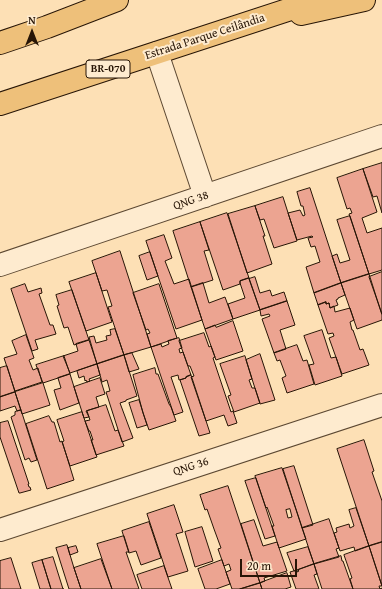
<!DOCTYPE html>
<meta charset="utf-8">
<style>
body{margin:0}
#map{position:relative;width:382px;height:589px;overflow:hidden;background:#fde0b5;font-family:"Gentium Book Plus",serif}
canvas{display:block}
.north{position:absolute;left:12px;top:12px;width:40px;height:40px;-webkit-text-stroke:3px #feebcf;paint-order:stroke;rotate:0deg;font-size:11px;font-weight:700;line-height:16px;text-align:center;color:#271506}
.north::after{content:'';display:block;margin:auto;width:14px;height:18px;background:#271506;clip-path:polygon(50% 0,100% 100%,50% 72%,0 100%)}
.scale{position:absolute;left:240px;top:559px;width:57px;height:18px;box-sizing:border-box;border:2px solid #271506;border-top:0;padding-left:5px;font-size:12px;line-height:14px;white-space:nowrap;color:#271506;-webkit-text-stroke:3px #feebcf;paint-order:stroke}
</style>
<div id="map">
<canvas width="382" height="589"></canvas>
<div class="north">N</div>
<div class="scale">20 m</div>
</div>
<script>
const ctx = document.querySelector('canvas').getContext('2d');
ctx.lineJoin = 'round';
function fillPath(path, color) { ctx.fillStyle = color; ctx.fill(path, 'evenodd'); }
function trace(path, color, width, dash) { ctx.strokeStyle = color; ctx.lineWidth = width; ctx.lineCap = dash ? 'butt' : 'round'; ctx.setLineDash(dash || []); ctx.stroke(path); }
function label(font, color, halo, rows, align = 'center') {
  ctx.font = font + ' "Gentium Book Plus",serif'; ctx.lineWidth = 4; ctx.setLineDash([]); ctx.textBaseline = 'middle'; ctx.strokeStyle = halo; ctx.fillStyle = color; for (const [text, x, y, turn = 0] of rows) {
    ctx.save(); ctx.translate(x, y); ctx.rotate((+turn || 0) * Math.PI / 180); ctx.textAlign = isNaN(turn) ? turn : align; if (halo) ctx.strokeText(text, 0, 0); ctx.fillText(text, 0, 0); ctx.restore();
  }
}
const building = new Path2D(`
 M382 163V213L377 196 373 197 363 169Z
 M363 169 377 212 362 218 367 233 382 228V270L369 274 349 214 352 213 350 208 347 209 337 178Z
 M310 188 341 283 314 293 306 267 320 262 315 246 311 247 308 238 313 237 312 236 297 240 288 213 300 210 303 216 305 215 303 206H301L297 192Z
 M283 197 297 241 274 248 264 219 260 220 255 206Z
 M255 206 265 236H263L272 264 247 273 228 214Z
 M227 213 249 278 240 281V284L223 290 200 222Z
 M350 216 369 274 341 283 332 256 337 254 340 263 350 260 337 220Z
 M200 222 209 250 204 251 213 280 191 287 173 231Z
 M164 235 172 258 165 261 174 284 189 279 202 320 176 329 146 241Z
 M120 251 151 347 124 355 108 307 112 306 107 290 102 291 92 261Z
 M150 252 158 276 147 280 139 256Z
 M382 272V314L369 277Z
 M96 273 112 322 86 331 69 282Z
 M369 274 382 315V320L357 329 341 283Z
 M255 277 260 293 270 290 272 296 284 292 287 301 260 310 249 279Z
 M249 278 260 310 233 319 228 304 245 298 240 283V281Z
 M203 283 209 303 225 297 233 319 205 329 191 287Z
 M341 283 345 295 338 298V299L336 300 338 305 330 308 329 303 326 304V302L318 305 314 293Z
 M25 284 28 292 41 288 42 293 39 294 50 325H53L56 334 35 340 38 349 32 351 11 289Z
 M159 284 177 338 151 347 147 334 150 333 148 329 146 330 133 293Z
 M72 290 89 340 74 345 68 327 64 328 57 306 59 305 56 295Z
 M287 301 295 325 280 330 286 349 274 353 262 319 270 316 269 314 261 316 260 310Z
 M326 302V304L329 303 330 308 334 306 335 312 350 308 354 320 350 322 352 330H353L360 350 363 349 369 365 342 374 329 338 334 336 333 333 328 334 318 305Z
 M233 321 243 351 216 360 205 329 215 325 216 327Z
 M115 329 124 355 97 364 89 337 94 336 96 343 107 340 106 336 111 335 110 330Z
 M322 330 331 358 336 357 342 376 315 385 309 365 314 364 304 336Z
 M204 333 209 347 211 346 215 357 213 358 231 412 233 411 237 423 228 426 224 415 206 421 191 377 194 376 190 366H188L179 341Z
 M26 335 34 358 29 360 33 370 38 368 42 382 15 391 4 358 17 354 12 341Z
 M179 338 182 348 179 349 180 353 183 352 191 375 186 377V378L179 380 178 375 171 377 183 412 174 415 151 347 161 344 162 347 169 344 168 341Z
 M89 340 97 364 70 373 63 356 78 351 76 344Z
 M297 345 303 361 307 360 314 384 287 393 282 378 286 376 280 360 277 361 274 353Z
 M132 353 139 369 129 372 124 355Z
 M260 354 275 400 260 404 246 360Z
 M124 355 137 396 126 400V401L120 403 133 438 122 442 106 392 110 391 107 380 102 382 97 364Z
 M64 356 70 374 43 383 36 365Z
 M245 356 252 379 249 380 252 388H255L260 403 234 412 228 396 231 395 220 364Z
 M97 364 100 375 89 379 90 381 87 382 86 380 85 381 84 376 79 378 77 371Z
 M7 366 15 392 0 397V368Z
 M155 368 156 374H158L169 404 171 407 176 421 149 430 143 413 133 375Z
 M70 374 79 403 60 410 54 390 61 388 58 378Z
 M191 375 210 433 199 436 180 380 186 378V377Z
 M100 378 105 394 96 397 99 407 86 411 89 417 84 418 74 387Z
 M43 383 50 405 22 414 15 392Z
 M15 392 21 410 17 411 15 406 0 411V397Z
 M139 400 147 425 137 428 129 403Z
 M106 405 115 431 118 430 124 446 96 455 91 440H93L90 431H89L85 421 90 420 87 411Z
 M21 410 37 460 31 462 29 458 25 460 11 417 15 415V412Z
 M82 412 97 457 70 466 62 442 64 441 57 420Z
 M49 416 52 422H54L60 442 62 441 74 480 47 489 26 424Z
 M8 421 29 484H28L29 487H30L31 490 20 493H19L0 437V423Z
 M364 440 374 471 372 472 382 501V542L369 546 337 449Z
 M294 466 313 525 302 528 283 469Z
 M282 468 306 539 279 548 272 526H274L267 507 266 508 255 476ZM290 509 292 517 288 518 286 510Z
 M256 478 275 536 265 539 245 481Z
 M228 486 260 583 240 589H232L226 572 231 570 229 564 224 566 218 549 221 548 214 529 207 509 205 510 200 495Z
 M174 505 183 532 176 534 188 571 168 577 147 514Z
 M356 508 369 546 355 551 354 547 340 551 334 533 337 532 336 528 349 524 350 528 354 526 349 510Z
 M329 519 339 548 336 549 339 557 314 564 302 528Z
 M254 520 263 546 277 542 287 571 264 578 265 581 260 583 241 524Z
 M149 522 161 558 141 565 136 551 129 553 122 531Z
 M202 527 213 561 195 567 185 532Z
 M124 536 129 552H126L139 589H112L97 544Z
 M382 542V586L369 546Z
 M67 545 74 568 81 589H69L56 548Z
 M76 546 78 552 70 555 68 548Z
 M369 546 382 586H379L380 589 382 588V589H353L350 579 352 578 344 555Z
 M308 547 314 564 294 571 287 553Z
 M341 556 342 561H343L353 589H322L314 564Z
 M53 557 63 589H64H51L42 560Z
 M11 558 21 589H0V561Z
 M101 559 112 589H81L74 568Z
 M42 560 51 589H40L32 563Z
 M222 560 230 584 216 589H205L198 569Z
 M314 564 317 574 314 575 319 589H296L290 572 297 570V572L299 571 298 570Z
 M164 566 172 589H142L137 575Z
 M287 573 291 587 285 589H262L260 583Z
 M260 583 262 589H240Z`);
const minor = new Path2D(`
 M157 53 205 196
 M0 265 382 136
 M0 530 382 405`);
const highway = new Path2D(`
 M301 14 364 0
 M0 43 47 27 117 0
 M0 104 318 0`);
const shields = [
 [108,69,44]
];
const shieldNames = [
 ["BR-070",108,69]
];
const streetNames = [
 ["Estrada Parque Ceilândia",205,37,-18],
 ["QNG 38",191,201,-19],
 ["QNG 36",191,467,-18]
];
fillPath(building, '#eca491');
trace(building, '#271506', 1);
trace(minor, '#5c4832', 24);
trace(highway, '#271506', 24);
trace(minor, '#feebcf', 22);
trace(highway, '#eec07a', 22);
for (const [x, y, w] of shields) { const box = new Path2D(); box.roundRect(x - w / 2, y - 9, w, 18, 3); ctx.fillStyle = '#feebcf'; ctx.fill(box); trace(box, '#271506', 1); }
label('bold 11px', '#271506', null, shieldNames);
label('12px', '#271506', '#feebcf', streetNames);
</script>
